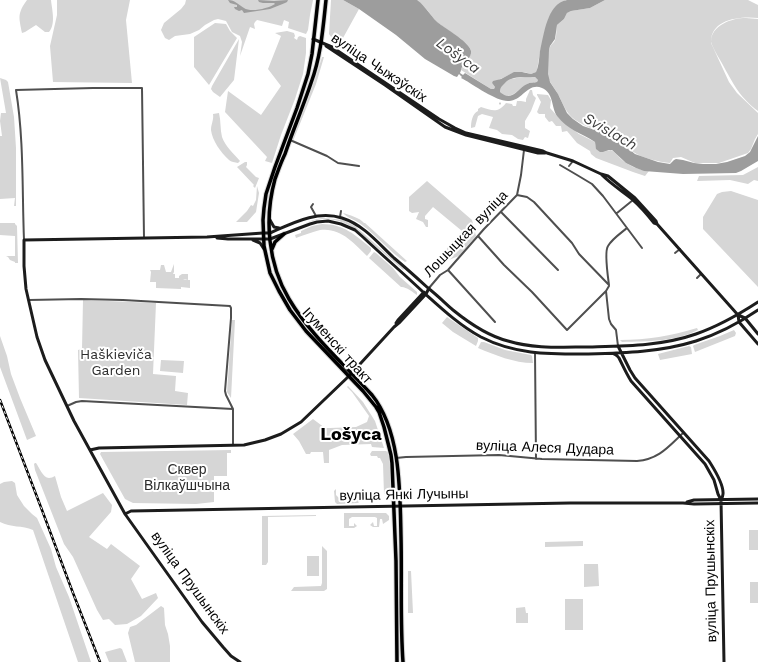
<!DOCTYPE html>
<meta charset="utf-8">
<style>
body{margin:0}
canvas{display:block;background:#fff}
</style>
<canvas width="758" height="662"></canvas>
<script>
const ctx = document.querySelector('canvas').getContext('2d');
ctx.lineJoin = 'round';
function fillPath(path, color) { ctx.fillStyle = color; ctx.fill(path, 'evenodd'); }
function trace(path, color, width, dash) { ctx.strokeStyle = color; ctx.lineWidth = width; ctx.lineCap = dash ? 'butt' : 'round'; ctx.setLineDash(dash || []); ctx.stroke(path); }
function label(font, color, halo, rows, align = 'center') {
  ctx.font = font + ' "Work Sans",sans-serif'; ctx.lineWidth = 4; ctx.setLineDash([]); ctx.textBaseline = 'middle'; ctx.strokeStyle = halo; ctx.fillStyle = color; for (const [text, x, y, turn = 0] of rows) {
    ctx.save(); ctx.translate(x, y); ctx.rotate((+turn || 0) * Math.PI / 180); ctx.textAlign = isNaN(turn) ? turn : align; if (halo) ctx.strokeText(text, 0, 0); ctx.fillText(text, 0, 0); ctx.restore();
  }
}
const green = new Path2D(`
 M27 0H51C52 10 56 24 49 32H45L36 25 25 32 22 33C19 17 17 14 27 0Z
 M57 0H130L126 20 132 83 53 82 50 46 57 15Z
 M186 0H313L310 15 308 30 306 34 288 28 289 22 284 20 282 26 257 20 255 22 254 24 255 29 250 27 240 56 242 42 240 36 232 32 226 21 218 19 214 20 205 25 199 30 190 34 175 36 169 40 165 38 161 30 164 23 181 9 185 4Z
 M331 0H343L359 9 338 47 329 34Z
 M416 0H566L555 7 549 17 540 52 537 70 536 72 531 74 524 72 513 73 492 83 495 87 494 89H491L461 70C462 63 472 59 471 51 470 46 464 42 461 39 453 33 445 29 438 23 430 15 426 6 416 0Z
 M605 0H748L758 5V18C740 16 710 19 711 43L729 82 737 93 758 113V134L755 139 751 149 748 153 719 163H695L681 157 673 158 670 163C659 162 641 158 632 151 626 147 622 141 616 138 605 132 592 130 582 124 567 116 566 110 559 96 556 90 551 84 548 78 546 71 547 54 550 47 551 44 554 43 555 40 557 35 556 30 557 25L564 19 567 13 571 11 590 8Z
 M746 18 758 19V111C740 97 735 87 724 67 720 59 714 51 711 42 711 25 732 18 746 18Z
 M215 23 226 24 230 31 237 38 209 85 194 67V37Z
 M287 31 294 33 295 36 294 38 297 40 298 37 300 36 306 38V53L303 74 295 99 281 135 272 163 265 161 267 157 225 112 228 91 261 115 281 86 268 69 281 36 275 33Z
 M239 39 234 80 220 97 213 92 211 89 212 86Z
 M322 57H324L316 84 293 141 292 138 316 76Z
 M535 77 538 80 537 82C534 83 530 82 527 84 519 88 509 104 499 91 504 75 522 78 535 77Z
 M0 78 6 80 8 82 14 117 16 148V206H14L15 198 0 199V136H2L0 121 1 113H6Z
 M530 90H532L533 95 536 98 531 111 525 121V128L530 131 528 138 525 137 523 140 518 139 512 135 502 134 497 130 489 128 493 117 482 114 478 116 475 127 471 128C471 122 472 114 478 111V109L481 107C492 110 497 114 506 103L512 104 513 106H516L517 101H521L526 102V99Z
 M537 94 548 95 551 100 550 108 559 118 571 128 579 134 595 142 596 147 602 152 611 150C615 152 617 155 620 158 628 166 639 170 649 171L645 176 633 172 596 158 591 154 590 151 577 143 567 131 562 132 561 126H556L552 121 549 122 545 117V114H539L537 112 541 102 537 95Z
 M219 113C221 121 220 129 222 137 225 146 234 154 240 161L238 163C235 162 231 162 229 160 221 153 212 140 211 130 211 124 214 120 213 114Z
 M245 162H247V165L246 167 256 177 259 178 255 188 253 186 254 185 237 167Z
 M758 167V181L754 180 748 184 730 180 697 181 699 176 743 175Z
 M427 181 472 220 476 236 459 256 446 261 447 248 462 231 433 207 425 216V219L428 220V227H426L423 222 416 219 419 212 412 213 409 211V197Z
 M257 186 259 193 256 212 247 222H236L247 211 251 205 253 206 256 200Z
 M731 191 758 200V287L703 229V217L717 194 722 192Z
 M343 213C350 215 360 218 364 223H365L407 261 405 262C389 251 377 236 362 225 356 220 347 218 343 213Z
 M322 218 335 219 343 220 355 226 404 269 403 270C394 262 385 254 375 246 359 231 345 218 322 219 314 220 308 222 301 225L313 220Z
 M0 223H15V224L17 226 18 263H15V262L10 260 8 257 6 256H15V236L0 235Z
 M322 224C344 224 355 235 371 248V251L367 256C354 243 340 227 320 230 312 232 304 235 296 238L295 235 301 233V231L312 226Z
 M374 252 376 253 393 268 400 277 417 292V295C413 292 405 286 401 287L369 258Z
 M174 264V272L173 274H175V278H179V276L182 274H188V280L183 279 185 280H190V288L181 287V289L156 288V282H150L151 272 150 270H160L161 265H164L166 272H171Z
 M83 300 156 303 153 374 176 376 175 391 188 393 187 405 79 398 78 350 82 349Z
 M447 317 478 338V341L476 346 453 332 442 323Z
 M232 320H235L231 398 227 392Z
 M697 328 698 330C675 342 648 341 622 342L620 340C647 340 671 336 697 328Z
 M734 330 736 333 735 336 695 352 693 346 694 345 720 336Z
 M0 336 7 356 11 374 20 398 36 436 27 440 0 367Z
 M481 342H484L505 350 531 355 532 356 533 363C514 363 495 355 478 348Z
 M689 346 691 347 692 354 660 360 658 354Z
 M161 360 184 361 183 373 160 371Z
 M348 386 363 402 375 421 384 448 372 447 371 444 342 445 329 450V463H324L323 452H311L310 454H306L299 441 293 434 313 419 325 428H330L356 427 367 422 369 416 352 392 347 387Z
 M231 450V453H227V476H214V502L196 504 133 503 125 499 100 454 101 452Z
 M372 451H386L389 453 390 465 391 496H389L388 494H384L383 464 380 458H378L377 456H371L370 454Z
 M35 463H36C39 467 43 478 49 478 51 478 53 477 55 476L61 497 67 511 103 493 112 505 111 512 89 537 107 549 111 544 140 566 131 579 142 599 156 593 158 598 141 616 127 624 115 625 109 619 103 620 97 610 73 557 64 544 35 470 34 464Z
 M12 481 15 483 17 495 24 506 32 514 37 518 51 549 56 567 69 597 91 662H78L33 530C22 525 11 528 0 522V484L4 482Z
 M336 489V495L339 498 378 497 380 499 378 500H361L358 503 337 504 335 502 334 491Z
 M344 513H386L389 516V520L383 524 382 519H380L379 527H373L370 525 373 522 374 526H377V518L375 517H352L349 519V526H354V523L357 526 354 528H344Z
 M316 515V516L268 517V562L266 565H262V516Z
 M749 530H758V550H749Z
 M583 541V546L545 547V542Z
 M322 546 327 551V589L324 591H291L294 587 321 586 322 583Z
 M307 556H319V576H307Z
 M584 564H598L599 586 584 587Z
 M408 571H411L413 613H408Z
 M750 582H758V603H750Z
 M565 599H583V630H565Z
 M161 606 164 608 165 625 168 634 170 646V662H135L128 633 130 627 136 625Z
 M525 607 526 613H528V623H516V608Z
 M120 648 122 649 127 662H109L105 652Z`);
const water = new Path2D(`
 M228 0C235 0 239 5 244 8 251 13 269 8 275 4L274 3H263L259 2 258 0 274 1 288 0 287 2 285 3 270 9 244 13 242 10 239 11 235 9 234 7H237V5L230 3Z
 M343 0H417C427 7 431 18 441 25 447 29 470 43 471 51 472 58 464 62 462 67 461 69 461 71 460 73L463 75 465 73 491 89H494L495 87 492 83 493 81 501 79 514 72H522L531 74 536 72C539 66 539 58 540 51 544 35 547 3 567 0 578 0 594 0 605 0L590 8 571 11 567 13 564 19 557 25 555 39 550 46 549 50 548 74 550 82 558 94 567 113 573 119 583 126 607 134 617 139 635 154 658 162 670 164 674 160 676 159 683 160 694 163 703 164H716L727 162 745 156 750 152 758 136V161L741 171 736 173 683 174 644 171 636 168 626 163 612 150H609L603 152H600L596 149 595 142C581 133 568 130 557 116 551 107 554 93 542 88 528 82 522 101 509 101 497 102 474 85 463 79L461 78 462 77 459 74 457 77 454 76 425 59 396 35 359 9ZM535 77 538 80 537 82C534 83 530 82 527 84 518 88 512 103 500 92 500 88 501 87 504 84 511 75 524 78 535 77Z`);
const stream = new Path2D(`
 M500 104V103`);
const street = new Path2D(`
 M290 140 327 156 338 163 359 166
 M560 165 577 175 592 184 603 196 642 248
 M569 166 573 161
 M517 195 527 197 534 202 572 243 579 254 609 285
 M313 204 311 207 316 216
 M501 212 558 270
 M617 213 633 200
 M340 217 341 211
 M478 236 504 265 532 292 567 330 606 291 609 286
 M24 240C22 190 24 140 16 90L93 88H142L144 238
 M675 253 680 249
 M448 270 495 322
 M697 278 701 274
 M609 285C608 277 604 252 608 246 612 239 621 233 627 228
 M429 288 440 275 448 270 484 229 517 195 521 175 524 150
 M606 291 609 319 611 324 616 330 618 346
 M29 300 81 299 123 300 230 306 231 308V318L225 391 226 395 233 409V445
 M535 353 536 459
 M67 406 76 402 82 401 233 409
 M396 458 406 457 499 455 542 459 637 461C659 459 668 447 683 433`);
const secondary = new Path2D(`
 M313 39 332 47 439 119 455 128 466 133 543 151 547 153 573 161 601 174 608 176 635 198 656 221 657 224 738 315 745 318 758 334
 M326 46 385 85 445 127 466 135 538 153H545
 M602 175C611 184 622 191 632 199 640 206 647 214 654 223L657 224
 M270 220 274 227 279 228
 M217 238 228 239H270L310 224 317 222 328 221 341 224 355 230 364 238C383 256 403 273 422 291 441 308 459 325 481 337 516 355 550 354 588 354 624 353 661 352 696 341 718 334 739 323 758 310
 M253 240 260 243 264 249
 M738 315 739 322 758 344
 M396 323 398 320 424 292
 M618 346 630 370 635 378 709 461C714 469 724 484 723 494 723 496 722 498 721 500L724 662
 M614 354C616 355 617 355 619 358 623 366 626 373 631 381L705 464 714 480 718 494 721 500
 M90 450 99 448 244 445 265 440 281 434 301 422 349 376 394 327 400 322 426 294 429 288
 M687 502 694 500 758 499
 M125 514 131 511 570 503H683L694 504 758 503
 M240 662 231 656 223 647 202 622 162 566 125 514 74 421 45 360 37 337 26 289 24 266V240L207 237 263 233H270C293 223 317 210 342 218 364 225 378 243 394 258 406 268 417 278 428 288 437 295 445 303 453 310 469 323 488 336 508 341 534 349 562 347 589 347 625 346 662 346 696 334 719 326 738 315 758 302`);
const primary = new Path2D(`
 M318 0 312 54 308 74 297 108 275 167 266 194 264 208 263 220 264 246 270 273 279 291 290 310 306 331 363 391 376 407 379 412 384 427 391 455 392 463 396 561 397 662
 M326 0C323 28 321 56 311 83 303 107 293 130 285 154 281 162 278 171 275 179 264 219 268 264 289 299 311 336 344 364 372 395 401 431 400 492 401 537 402 578 400 620 403 662
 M272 249 275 242 284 234`);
const rail = new Path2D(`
 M0 400 42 510 73 593 100 662`);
const streetNames = [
 ["вуліца Чыжэўскіх",379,68,34],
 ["Лошыцкая вуліца",466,234,-46],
 ["Ігуменскі тракт",337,346,48],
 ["вуліца Алеся Дудара",545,448,2],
 ["вуліца Янкі Лучыны",404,495,-1],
 ["вуліца Прушынскіх",711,581,-91],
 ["вуліца Прушынскіх",190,583,54]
];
const parkNames = [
 ["Haškieviča",116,355],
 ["Garden",116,371],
 ["Сквер",187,470],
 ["Вілкаўшчына",187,486]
];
const waterNames = [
 ["Lošyca",458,56,36],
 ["Svislach",610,132,30]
];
const districtNames = [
 ["Lošyca",351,435]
];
fillPath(green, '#d6d6d6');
fillPath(water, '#9d9d9d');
trace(stream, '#9d9d9d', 1);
trace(primary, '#dbdbdb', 5.5);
trace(street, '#4f4f4f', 2);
trace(secondary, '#1c1c1c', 3);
trace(primary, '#000', 3.5);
trace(rail, '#000', 2.5);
trace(rail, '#fff', 1, [3]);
label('14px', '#000', '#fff', streetNames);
label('14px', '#2d2d2d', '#fff', parkNames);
label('italic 15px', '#3e3e3e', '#fff', waterNames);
label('bold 18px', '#000', '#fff', districtNames);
</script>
